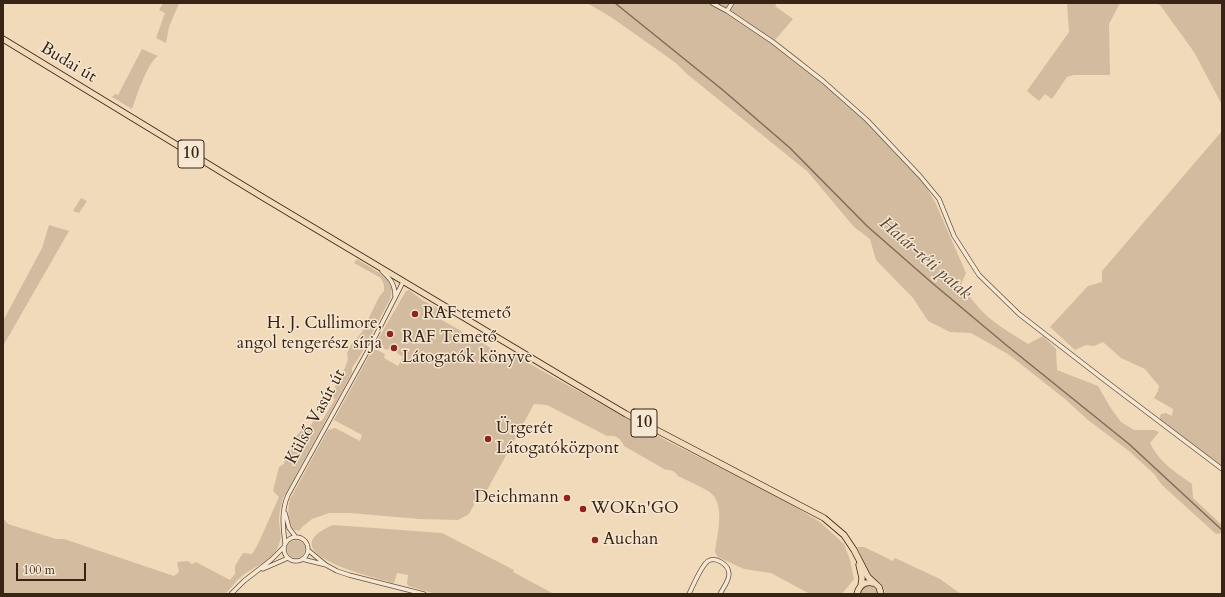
<!DOCTYPE html>
<meta charset="utf-8">
<style>
body{margin:0}
#map{position:relative;width:1225px;height:597px;overflow:hidden;background:#f1daba;font-family:Cardo,serif}
canvas{display:block}
.frame{position:absolute;inset:0;border:4px solid #382317;pointer-events:none}
.scale{position:absolute;left:16px;top:563px;width:70px;height:18px;box-sizing:border-box;border:2px solid #382317;border-top:0;padding-left:5px;font-size:12px;line-height:14px;white-space:nowrap;color:#382317;-webkit-text-stroke:3px #f6e7d2;paint-order:stroke}
</style>
<div id="map">
<canvas width="1225" height="597"></canvas>
<div class="frame"></div>
<div class="scale">100 m</div>
</div>
<script>
const ctx = document.querySelector('canvas').getContext('2d');
ctx.lineJoin = 'round';
function fillPath(path, color) { ctx.fillStyle = color; ctx.fill(path, 'evenodd'); }
function trace(path, color, width, dash) { ctx.strokeStyle = color; ctx.lineWidth = width; ctx.lineCap = dash ? 'butt' : 'round'; ctx.setLineDash(dash || []); ctx.stroke(path); }
function label(font, color, halo, rows, align = 'center') {
  ctx.font = font + ' Cardo,serif'; ctx.lineWidth = 3; ctx.setLineDash([]); ctx.textBaseline = 'middle'; ctx.strokeStyle = halo; ctx.fillStyle = color; for (const [text, x, y, turn = 0] of rows) {
    ctx.save(); ctx.translate(x, y); ctx.rotate((+turn || 0) * Math.PI / 180); ctx.textAlign = isNaN(turn) ? turn : align; if (halo) ctx.strokeText(text, 0, 0); ctx.fillText(text, 0, 0); ctx.restore();
  }
}
const green = new Path2D(`
 M163 3H179L169 27 166 43 156 38 165 13 159 10Z
 M587 3H777L775 6 793 19 775 40 800 59 855 108 920 177 935 202 966 273 960 287C970 295 976 306 986 315 998 326 1014 335 1028 344L1043 336 1056 349 1057 370 1098 386 1110 407 1121 422 1134 430H1154L1159 432 1150 443C1159 462 1175 472 1192 484L1193 498 1222 525V533L1216 534 1162 485 1154 474 1129 451 1088 420 1065 399 1008 354 971 333 950 332 928 321 913 298 876 260 870 239 854 227 808 172 687 74 676 63 611 17Z
 M1067 3H1120L1109 24 1110 75H1074L1067 77 1052 99 1045 94 1039 101 1027 91 1069 32Z
 M1155 3H1222V105L1194 52 1160 5Z
 M142 49 158 56C147 63 137 96 132 109L112 97 115 94 118 95Z
 M1222 131V466L1159 420 1161 414 1166 413 1172 416 1173 409 1154 398 1158 391 1159 386 1145 369 1121 358 1103 342 1094 346 1086 345 1075 350 1050 327 1088 286 1102 282V271Z
 M81 198 87 201 79 213 73 211Z
 M49 225 69 231 3 346V321L42 248Z
 M357 259 386 277 392 289 390 299 364 349 352 368V373L283 498C281 506 279 512 279 520 279 527 282 535 280 541 275 561 256 565 242 576 235 581 231 589 225 594H3V518L8 524 56 539H64L174 576 179 572 177 562 188 561 192 564 196 562 230 580 235 574V566L243 553 252 554 258 544 279 497 273 491 279 467 284 464C286 451 294 438 303 428L310 427 314 420 322 421 335 399 330 396 345 368 348 359 347 353 351 345 362 332 379 297 384 291V285L381 278 354 263Z
 M409 290 422 300 439 309 440 314 444 317 442 320 508 358 514 355 669 442 779 497 820 522 844 544 850 560 854 579 842 594H810L771 573 744 569 718 557 715 552C717 535 725 507 712 494 707 489 686 480 678 476 675 471 672 470 666 470L624 446C621 438 615 435 607 436L547 405 534 404 486 492 482 490 469 514 458 520 420 519 350 513H329L312 519 302 527 299 531 293 529C288 518 287 511 290 499L328 430 335 428 360 441 362 435 334 420 371 352C375 347 380 352 385 354L384 358 398 366 403 357 397 353V350L395 349 393 351 388 349 387 350 378 345 377 341 406 291Z
 M333 525 442 533 514 570 513 572 554 594H436L408 586 407 583 408 575 397 573 394 583C373 577 267 553 333 525Z
 M287 549a9 9 0 1 1 18 0a9 9 0 1 1-18 0Z
 M857 547H864L893 561 895 558 940 579 961 594H886L882 584 871 577Z
 M868 585 874 587 878 594H860L863 588Z`);
const stream = new Path2D(`
 M615 3 724 91 790 148 867 226 931 282 1005 344 1129 444 1222 530`);
const street = new Path2D(`
 M712 3 727 11 773 42 823 81 867 120 920 176 939 199 954 236 979 275 1019 314 1107 382 1222 469
 M727 11 732 3
 M382 271C391 279 395 285 395 296
 M285 513 289 528 295 536
 M284 549a12 12 0 1 1 24 0a12 12 0 1 1-24 0Z
 M285 544C283 526 281 511 288 495L371 345 403 282
 M308 550 326 565 337 571 349 575 424 594
 M302 559 326 565
 M263 569 288 558
 M231 594 244 581 271 560 284 547
 M689 594C693 586 701 566 708 561 716 556 729 565 729 574 729 581 723 588 720 594`);
const primary = new Path2D(`
 M3 39 264 198 570 381 626 414 824 518 844 535 854 550 868 577 879 587 881 594
 M859 565 862 578 861 586
 M857 594C859 586 864 581 873 583`);
const markers = [
 [415,314,4,"#8f2418"],
 [390,334,4,"#8f2418"],
 [394,348,4,"#8f2418"],
 [488,439,4,"#8f2418"],
 [567,498,4,"#8f2418"],
 [583,509,4,"#8f2418"],
 [595,540,4,"#8f2418"]
];
const shields = [
 [191,154,26],
 [644,423,26]
];
const shieldNames = [
 ["10",191,154],
 ["10",644,423]
];
const streetNames = [
 ["Budai út",68,63,31],
 ["Külső Vasút út",316,417,-61]
];
const poiNames = [
 ["RAF temető",423,314],
 ["H. J. Cullimore,",382,324,"right"],
 ["angol tengerész sírja",382,344,"right"],
 ["RAF Temető",402,338],
 ["Látogatók könyve",402,358],
 ["Ürgerét",496,429],
 ["Látogatóközpont",496,449],
 ["Deichmann",559,498,"right"],
 ["WOKn'GO",591,509],
 ["Auchan",603,540]
];
const waterNames = [
 ["Határ-réti patak",925,259,41]
];
fillPath(green, '#d2bb9e');
trace(stream, '#816c58', 1.5);
trace(street, '#665140', 5);
trace(primary, '#382317', 7);
trace(street, '#f6e7d2', 3.5);
trace(primary, '#f1daba', 5.5);
for (const [x, y, r, color] of markers) { const dot = new Path2D(); dot.arc(x, y, r, 0, 2 * Math.PI); ctx.fillStyle = color; ctx.fill(dot); trace(dot, '#f6e7d2', 1.5); }
for (const [x, y, w] of shields) { const box = new Path2D(); box.roundRect(x - w / 2, y - 14, w, 28, 3); ctx.fillStyle = '#f6e7d2'; ctx.fill(box); trace(box, '#382317', 1); }
label('bold 16px', '#382317', null, shieldNames);
label('17px', '#382317', '#f6e7d2', streetNames);
label('17px', '#382317', '#f6e7d2', poiNames, 'left');
label('italic 18px', '#5d4737', '#f6e7d2', waterNames);
</script>
